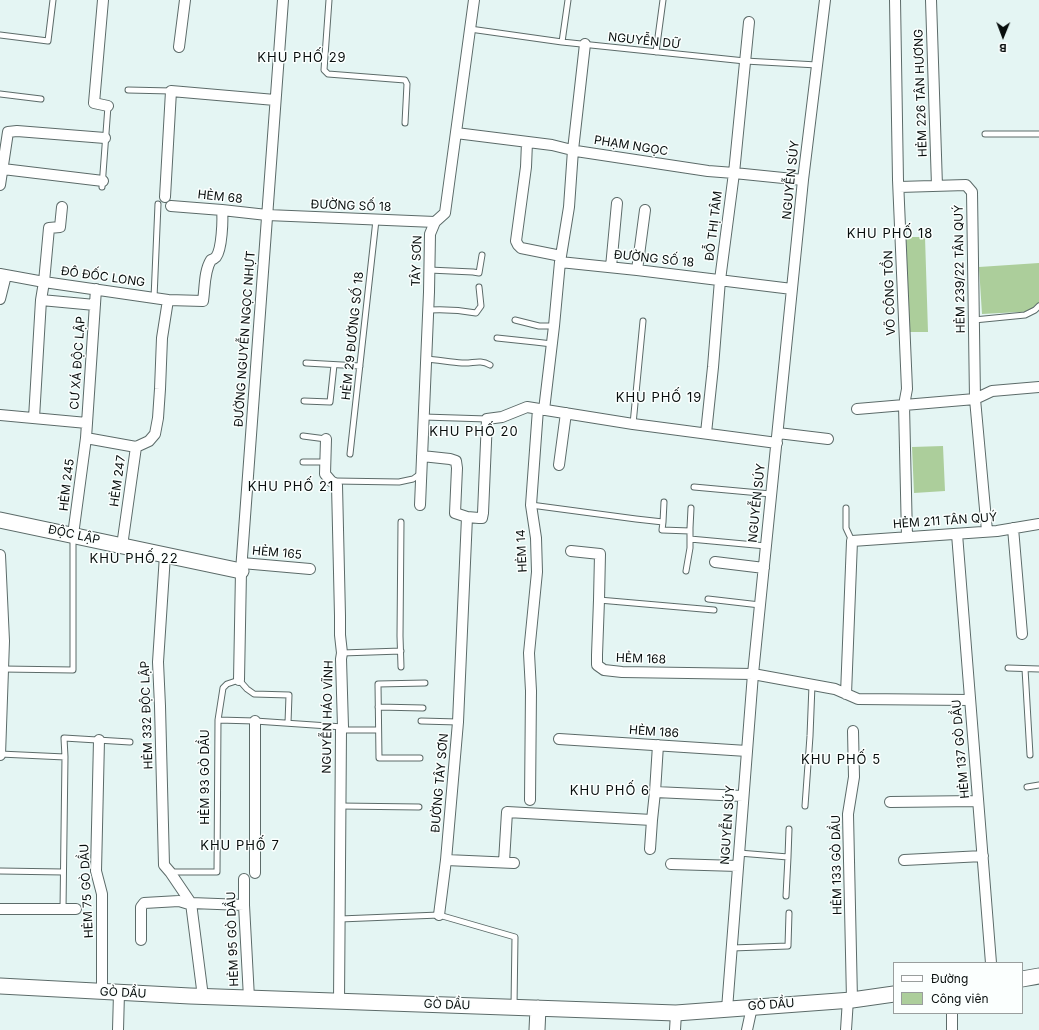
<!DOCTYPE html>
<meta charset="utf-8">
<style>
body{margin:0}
#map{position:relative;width:1039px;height:1030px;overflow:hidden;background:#e4f5f3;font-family:Inter,sans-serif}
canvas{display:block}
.legend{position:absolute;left:893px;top:962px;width:130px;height:52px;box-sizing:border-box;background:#fbfffe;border:1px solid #999e9d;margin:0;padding:5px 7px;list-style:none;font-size:12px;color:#070d0c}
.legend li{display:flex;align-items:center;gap:8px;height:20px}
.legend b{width:20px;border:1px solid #999e9d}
.north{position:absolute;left:983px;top:16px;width:40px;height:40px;-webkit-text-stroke:3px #fbfffe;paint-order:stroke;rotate:181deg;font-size:11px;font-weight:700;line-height:16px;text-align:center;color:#070d0c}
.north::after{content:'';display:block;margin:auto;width:14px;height:18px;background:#070d0c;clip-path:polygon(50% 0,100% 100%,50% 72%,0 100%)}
</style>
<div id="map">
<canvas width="1039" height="1030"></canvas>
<ul class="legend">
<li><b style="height:5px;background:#fff"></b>Đường</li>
<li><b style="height:11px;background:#acce9b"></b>Công viên</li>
</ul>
<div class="north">B</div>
</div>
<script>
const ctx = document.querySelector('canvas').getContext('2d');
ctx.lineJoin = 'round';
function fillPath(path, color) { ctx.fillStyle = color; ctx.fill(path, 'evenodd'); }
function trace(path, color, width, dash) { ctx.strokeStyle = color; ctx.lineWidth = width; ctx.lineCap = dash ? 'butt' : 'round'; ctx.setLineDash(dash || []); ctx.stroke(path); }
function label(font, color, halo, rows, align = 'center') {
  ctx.font = font + ' Inter,sans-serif'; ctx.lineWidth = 3; ctx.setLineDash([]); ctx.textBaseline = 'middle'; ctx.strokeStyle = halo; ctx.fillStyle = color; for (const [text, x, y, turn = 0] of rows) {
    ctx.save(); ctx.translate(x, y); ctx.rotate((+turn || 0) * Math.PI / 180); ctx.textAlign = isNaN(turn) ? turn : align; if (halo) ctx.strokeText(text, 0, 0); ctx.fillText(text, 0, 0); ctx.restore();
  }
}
const green = new Path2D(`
 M906 237H925L928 332H909Z
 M1039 263V311L982 314 979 267Z
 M943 446 945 491 914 493 912 447Z`);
const lane = new Path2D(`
 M329 0 324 70 328 74 405 80 407 84 405 123
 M470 29 562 42 745 61 817 65
 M0 35 48 41 53 0
 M562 42 568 0
 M656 52 663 0
 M128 90 171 91
 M0 94 41 99
 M985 134H1039
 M102 187 108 106
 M429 270 473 272 479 273 482 255
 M154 298 158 204
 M428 310C445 309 460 310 476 313L481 306 479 287
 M515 320 539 326H554
 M974 320 1025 315 1035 310 1039 306
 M497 338 535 342 552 344
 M426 359C438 360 450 362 462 363 473 364 479 359 490 365
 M306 363 360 366
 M304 401 330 402 334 365
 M424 417 487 419
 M633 424 643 321
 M303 436 326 439
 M350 454 376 220
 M303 462H325
 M335 481 399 482 413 479 420 474
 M694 487 771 494
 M531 505 636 519 663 522 662 530 690 531
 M846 508V528L852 541
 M663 522 664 502
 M690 539 766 546
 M686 571 690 548V528L691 508
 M708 599 760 605
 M599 600 714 610
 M342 653 401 651
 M401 667 400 636 401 522
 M1008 668 1039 669
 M3 669 73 670V537
 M1025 669 1030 755
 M378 707 423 708
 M218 720 255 721 343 727
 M421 721 458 722
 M342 730H378
 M0 754 65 757
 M420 758H379L378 684 425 683
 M1027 787 1039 785
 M340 806 419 807
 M805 806 810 736 812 685
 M739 853 788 857 789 829
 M0 871 63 872
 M170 872H217L218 720 223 688 227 684 239 680 247 689 254 694 289 695 288 723
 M786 896 788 857
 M63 909 65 757 64 738 130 742
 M340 919 439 915 515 937 514 1006
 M732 948 788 946 789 913`);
const street = new Path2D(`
 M103 0 94 103 108 106
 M895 0 898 180 907 389 904 405 907 537
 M931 0 937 186
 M179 47 185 0
 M456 133 552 145 576 151 708 171 734 173 803 180
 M527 142 526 167 516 241 518 245 521 248 561 256
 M3 169 103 181
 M0 185 8 132 17 131 105 138
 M899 187 966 185 972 192 975 399 987 531
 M165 197 171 91 275 100
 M171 206 222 210 267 215 435 222
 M62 207 60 227 49 228 44 282 41 300 95 305
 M560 262 637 270 792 289
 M611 267 617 203
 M637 270 645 210
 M0 274 44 282 168 300 203 301C205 288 204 271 211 260 214 259 214 259 216 257 222 249 223 220 222 210
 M0 299 6 275
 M857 409 975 399 992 391 1039 387
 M544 410 554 326 560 262 569 207 573 150 585 44
 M0 415 87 423
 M34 418 41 300
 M706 433 713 367 720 280 734 173 749 22
 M778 433 828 439
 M86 438 136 447 122 546
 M326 439 325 474 331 481 337 485 340 616V635L342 653 341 659 343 727 341 730 339 1002
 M136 447 149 441 155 434 158 418 160 389 162 338 168 300
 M422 456 450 459 456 461 457 468 455 513 467 517 458 722 446 860 439 915
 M559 465 566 413
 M420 505 429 292 430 234 435 222 445 213 474 0
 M467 517 479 518H482L483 513 487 419 502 417 527 407 633 424 777 443
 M1013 528 1022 634
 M957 534 991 963
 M73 535 86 438 96 289
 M571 551 600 554 599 600 597 655V665L604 670 622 672 753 674 835 689 858 699 970 700
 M0 555 4 641 0 755
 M165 555 158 662 160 706 164 865 170 872 191 903 203 997
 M715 562 764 568
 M242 563 310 569
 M239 680 241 571 283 0
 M846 694 852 541 997 531 1039 524
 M559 739 747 751
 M99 740 96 871 102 894V992
 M655 792 658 745
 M530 800 531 691 529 653 537 572 536 538 531 505 538 409
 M890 802 978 801
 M650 849 652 820
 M446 860 514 863
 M904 860 983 856
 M504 862 507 812 652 820 655 792 743 796
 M671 864 738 866
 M255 873V721
 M244 879V905L249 998
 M191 903 244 905
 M0 909H76
 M141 940V907L144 903 179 901 192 905
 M852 1000 848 814 854 777 853 731
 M727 1009 753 674 803 180 825 0
 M118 1030 119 993
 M675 1030 676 1013
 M747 1030 752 1007
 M846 1030 848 999
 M952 1030V1013`);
const secondary = new Path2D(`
 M0 520 241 571
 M1022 979 1039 976
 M0 986 190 996 676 1013 852 1000 894 994
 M537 1030 538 1008`);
const streetNames = [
 ["NGUYỄN DỮ",644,41,6],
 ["HẺM 226 TÂN HƯƠNG",921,93,-92],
 ["PHẠM NGỌC",631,146,9],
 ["NGUYỄN SÚY",791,180,-84],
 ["HẺM 68",220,197,6],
 ["ĐƯỜNG SỐ 18",351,206,2],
 ["ĐỖ THỊ TÂM",714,226,-83],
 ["ĐƯỜNG SỐ 18",654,259,6],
 ["TÂY SƠN",417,261,-88],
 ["HẺM 239/22 TÂN QUÝ",960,269,-91],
 ["ĐÔ ĐỐC LONG",103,277,8],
 ["VÕ CÔNG TỒN",890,293,-92],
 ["HẺM 29 ĐƯỜNG SỐ 18",353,336,-84],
 ["ĐƯỜNG NGUYỄN NGỌC NHỰT",245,339,-86],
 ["CƯ XÁ ĐỘC LẬP",78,363,-86],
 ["HẺM 247",118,481,-82],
 ["HẺM 245",67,485,-83],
 ["NGUYỄN SÚY",757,503,-84],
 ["HẺM 211 TÂN QUÝ",945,521,-4],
 ["ĐỘC LẬP",74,535,12],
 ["HẺM 14",522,551,-93],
 ["HẺM 165",277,553,5],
 ["HẺM 168",641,659,2],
 ["HẺM 332 ĐỘC LẬP",147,715,-92],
 ["NGUYỄN HÁO VĨNH",328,717,-89],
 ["HẺM 186",654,732,4],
 ["HẺM 137 GÒ DẦU",961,749,-95],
 ["HẺM 93 GÒ DẦU",205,777,-90],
 ["ĐƯỜNG TÂY SƠN",440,783,-85],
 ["NGUYỄN SÚY",728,825,-86],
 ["HẺM 133 GÒ DẦU",837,865,-91],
 ["HẺM 75 GÒ DẦU",87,891,-93],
 ["HẺM 95 GÒ DẦU",233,939,-92],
 ["GÒ DẦU",123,993,3],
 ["GÒ DẦU",447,1005,2],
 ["GÒ DẦU",771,1005,-4]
];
const neighbourhoodNames = [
 ["KHU PHỐ 29",302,58],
 ["KHU PHỐ 18",890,234],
 ["KHU PHỐ 19",659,398],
 ["KHU PHỐ 20",474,432],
 ["KHU PHỐ 21",291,487],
 ["KHU PHỐ 22",134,559],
 ["KHU PHỐ 5",841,760],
 ["KHU PHỐ 6",610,791],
 ["KHU PHỐ 7",240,846]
];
fillPath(green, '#acce9b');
trace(lane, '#5c6b69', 7);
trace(street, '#5c6b69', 12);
trace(secondary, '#5c6b69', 17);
trace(lane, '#fff', 5);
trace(street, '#fff', 10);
trace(secondary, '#fff', 15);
label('12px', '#070d0c', '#fbfffe', streetNames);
ctx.letterSpacing = '1px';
label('13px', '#070d0c', '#fbfffe', neighbourhoodNames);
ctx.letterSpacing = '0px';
</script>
